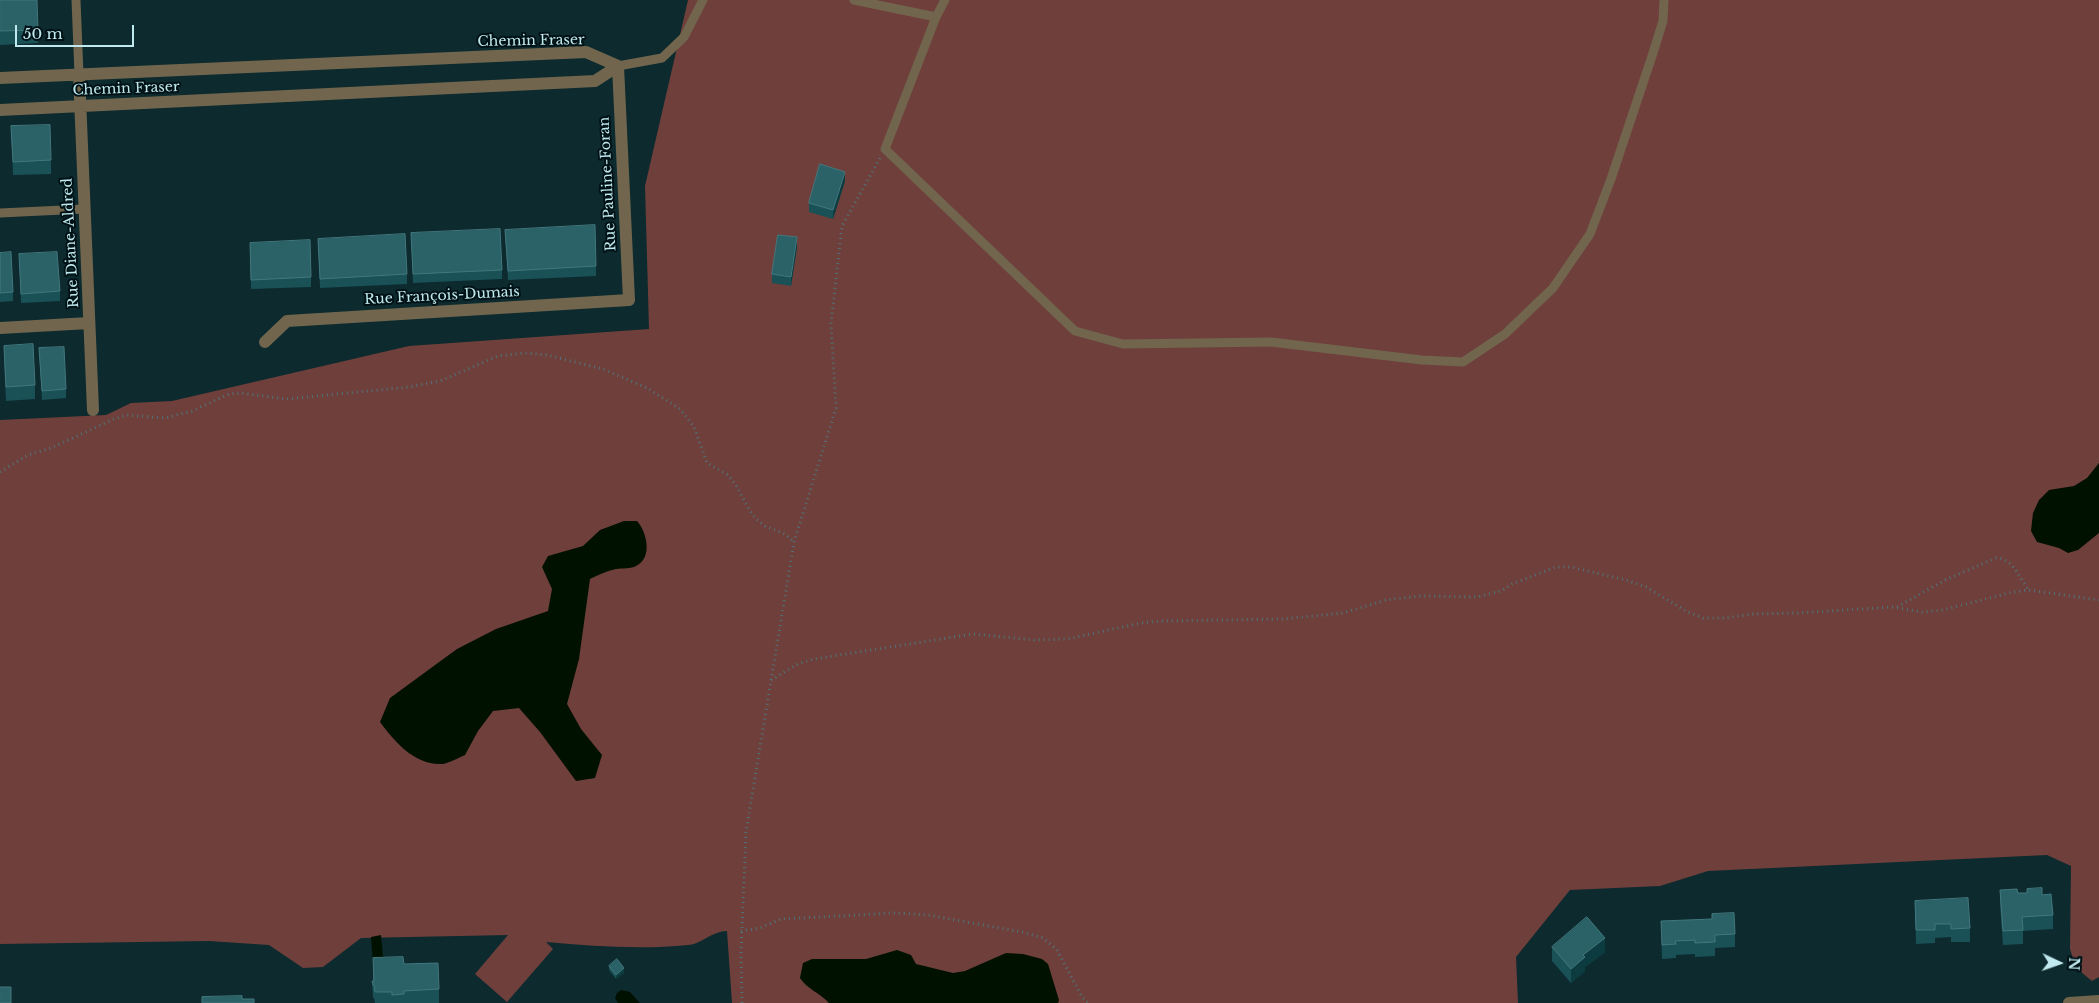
<!DOCTYPE html>
<meta charset="utf-8">
<style>
body{margin:0}
#map{position:relative;width:2099px;height:1003px;overflow:hidden;background:#0d2a2e;font-family:"Libre Baskerville",serif}
canvas{display:block}
.north{position:absolute;left:2034px;top:938px;width:50px;height:50px;-webkit-text-stroke:4px #001216;paint-order:stroke;rotate:93deg;font-size:14px;font-weight:700;line-height:20px;text-align:center;color:#bfe9ee}
.north::after{content:'';display:block;margin:auto;width:18px;height:22px;background:#bfe9ee;clip-path:polygon(50% 0,100% 100%,50% 72%,0 100%)}
.scale{position:absolute;left:15px;top:25px;width:119px;height:22px;box-sizing:border-box;border:2px solid #bfe9ee;border-top:0;padding-left:6px;font-size:15px;line-height:18px;white-space:nowrap;color:#bfe9ee;-webkit-text-stroke:4px #001216;paint-order:stroke}
</style>
<div id="map">
<canvas width="2099" height="1003"></canvas>
<div class="north">N</div>
<div class="scale">50 m</div>
</div>
<script>
const ctx = document.querySelector('canvas').getContext('2d');
ctx.lineJoin = 'round';
function fillPath(path, color) { ctx.fillStyle = color; ctx.fill(path, 'evenodd'); }
function trace(path, color, width, dash) { ctx.strokeStyle = color; ctx.lineWidth = width; ctx.lineCap = dash ? 'butt' : 'round'; ctx.setLineDash(dash || []); ctx.stroke(path); }
function label(font, color, halo, rows, align = 'center') {
  ctx.font = font + ' "Libre Baskerville",serif'; ctx.lineWidth = 4; ctx.setLineDash([]); ctx.textBaseline = 'middle'; ctx.strokeStyle = halo; ctx.fillStyle = color; for (const [text, x, y, turn = 0] of rows) {
    ctx.save(); ctx.translate(x, y); ctx.rotate((+turn || 0) * Math.PI / 180); ctx.textAlign = isNaN(turn) ? turn : align; if (halo) ctx.strokeText(text, 0, 0); ctx.fillText(text, 0, 0); ctx.restore();
  }
}
const green = new Path2D(`
 M688 0H2099V977L2092 981 2076 968 2070 949 2071 866 2047 855 1708 871 1660 886 1570 890 1516 957 1518 1003H732L727 931C710 932 702 944 688 945 640 950 594 946 546 942L553 949 507 1002 475 974 508 935 361 938 323 967 303 968 269 945 209 941 0 944V420L106 415 131 403 172 401 409 346 649 329 645 186Z`);
const water = new Path2D(`
 M2099 463V533L2078 550 2068 553 2059 548 2037 542 2031 531 2033 513 2039 500 2049 490 2074 486 2087 478Z
 M624 521H637C647 532 653 558 636 566 631 569 622 568 616 569 607 571 598 575 590 579L579 659 567 704 581 729 602 755 595 778 576 781 540 732 519 708 493 711 478 731 465 755C458 758 449 763 443 764 415 766 394 741 380 722L390 698 457 649 496 629 548 611 552 589 542 567 548 556 583 546 600 530Z
 M381 935 383 956 387 959 384 963 373 964 371 937Z
 M897 950 911 955 916 964 953 973 965 971 1006 953 1023 954 1042 959 1048 964 1059 1000 1058 1003H829C820 993 807 989 800 978L803 963 812 959H866Z
 M621 990 630 992 640 1003H618L615 998 617 993Z`);
const path = new Path2D(`
 M0 472 28 455 51 448 114 419 127 415 165 418 192 411 229 394 241 393 286 399 409 387 440 381 498 356 525 353 547 355 603 369 647 388 680 409 694 427 707 463 728 475 736 485 750 511 756 519 765 526 785 534 794 542
 M1897 607 1945 580 1996 558C2013 558 2019 578 2029 590
 M771 680 798 664 814 659 973 634 1034 640 1067 639 1141 623 1160 621 1283 619 1343 613 1386 600 1419 596 1477 597 1501 591 1512 584 1556 567H1571L1626 580 1646 587 1686 611 1703 618H1725L1752 614 1798 613 1892 607 1922 612 1943 610 2013 592 2029 590 2099 600
 M741 931 760 928 781 919 895 913 928 915 1022 932 1043 938 1057 950 1082 997 1088 1003
 M742 1003 741 953 746 832 794 542 836 408 831 323 842 226 880 158`);
const lane = new Path2D(`
 M76 0 79 74
 M854 0 936 17
 M945 0 936 17 885 149 1075 331 1123 344 1271 342 1422 360 1463 362 1505 334 1553 288 1590 234 1611 179 1653 53 1663 21 1664 0
 M618 66 662 58 684 37 703 0
 M0 213 84 209`);
const street = new Path2D(`
 M79 74 93 410
 M0 78 586 52 618 66
 M0 110 595 81 618 66
 M0 328 89 323
 M265 342 287 321 629 300 618 66
 M2069 1003 2099 1001`);
const wall = new Path2D(`
 M0 0 38 30V43L0 45Z
 M11 126 51 160V174L13 175Z
 M845 181 833 219 809 212V203Z
 M505 230 596 266V276L508 280Z
 M411 233 502 270V279L413 283Z
 M318 239 407 274V284L320 288Z
 M250 243 311 277V287L251 289Z
 M797 247 791 286 772 283V274Z
 M0 253 13 292V301L0 302Z
 M19 254 60 291V301L21 303Z
 M4 346 35 385V399L6 401 4 360Z
 M39 348 66 389V398L42 400Z
 M2000 890 2018 893 2042 895 2053 915V929L2023 931V944L2003 945 2000 904Z
 M1915 901 1970 928V942H1951V937L1935 938V943L1916 944Z
 M1661 921 1735 934V947L1715 948V956L1695 957V954L1676 955V958L1662 959Z
 M1552 947 1605 952 1585 967V971L1571 983 1552 961Z
 M373 958 404 964 439 989V1003H375L374 998H373L372 981H373Z
 M609 966 624 973 616 979 609 970Z`);
const shadedWall = new Path2D(`
 M845 172V181L833 219V210Z
 M797 237V247L791 286V277Z
 M1605 938V952L1585 967V971L1571 983V969L1583 955Z
 M624 968V973L616 979V975Z`);
const building = new Path2D(`
 M0 0H37L38 30 0 31Z
 M50 125 51 160 13 162 11 126Z
 M820 164 845 172 833 210 809 203Z
 M595 225 596 266 508 271 505 230Z
 M500 229 502 270 413 274 411 233Z
 M405 234 407 274 320 279 318 239Z
 M778 235 797 237 791 277 772 274Z
 M310 240 311 277 251 280 250 243Z
 M11 252 13 292 0 293V253Z
 M57 252 60 291 21 294 19 254Z
 M33 344 35 385 6 387 4 346Z
 M64 347 66 389 42 391 39 348Z
 M2042 888V895L2051 894 2053 915 2022 917 2023 930 2003 931 2000 890 2017 889 2018 893H2027V889Z
 M1968 898 1970 928 1951 929V924H1935V930H1916L1915 901Z
 M1734 913 1735 934 1715 935V942L1695 943V940L1675 941 1676 944 1662 945 1661 921 1712 919V914Z
 M1587 917 1605 938 1583 955 1585 957 1571 969 1552 947Z
 M403 957 404 964 438 963 439 989 404 991V994L392 995V992H375L374 985H373L372 981H374L373 958Z
 M617 959 624 968 616 975 609 966Z
 M0 987H11V1003H0Z
 M242 996V999H254V1003H202V997Z`);
const streetNames = [
 ["Chemin Fraser",531,41,-1],
 ["Chemin Fraser",126,89,-2],
 ["Rue Pauline-Foran",608,184,-93],
 ["Rue Diane-Aldred",71,243,-93],
 ["Rue François-Dumais",442,296,-3]
];
fillPath(green, '#6f3f3b');
fillPath(water, '#010');
trace(path, '#517378', 3, [1, 4]);
trace(lane, '#71664d', 9);
trace(street, '#71664d', 12);
fillPath(wall, '#195157');
fillPath(shadedWall, '#0c3b40');
fillPath(building, '#2a6268');
trace(building, '#42777d', 1);
label('14px', '#bfe9ee', '#001216', streetNames);
</script>
